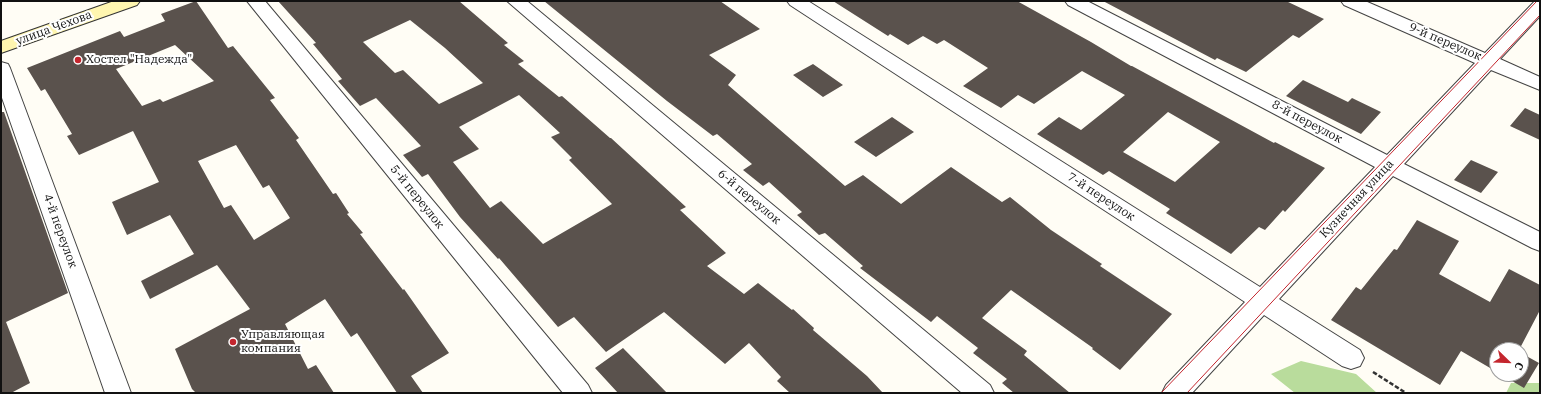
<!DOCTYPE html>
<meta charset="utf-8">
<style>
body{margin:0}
#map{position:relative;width:1541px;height:394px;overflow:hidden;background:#fffdf5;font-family:"IBM Plex Serif",serif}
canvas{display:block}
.frame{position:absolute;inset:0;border:2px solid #111;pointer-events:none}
.north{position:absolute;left:1489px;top:342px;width:40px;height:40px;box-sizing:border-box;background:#fff;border:1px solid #a0a0a0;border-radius:50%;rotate:113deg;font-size:11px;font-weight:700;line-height:16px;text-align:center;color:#111}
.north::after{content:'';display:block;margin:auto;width:14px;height:18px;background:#c4262e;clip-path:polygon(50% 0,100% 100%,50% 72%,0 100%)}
</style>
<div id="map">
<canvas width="1541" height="394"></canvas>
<div class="frame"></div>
<div class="north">С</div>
</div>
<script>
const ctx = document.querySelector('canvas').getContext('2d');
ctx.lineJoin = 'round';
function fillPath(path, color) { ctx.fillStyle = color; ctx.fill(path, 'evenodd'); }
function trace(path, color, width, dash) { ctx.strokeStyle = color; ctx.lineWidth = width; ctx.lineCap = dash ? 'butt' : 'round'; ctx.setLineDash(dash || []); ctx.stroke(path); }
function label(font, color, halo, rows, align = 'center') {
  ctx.font = font + ' "IBM Plex Serif",serif'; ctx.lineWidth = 4; ctx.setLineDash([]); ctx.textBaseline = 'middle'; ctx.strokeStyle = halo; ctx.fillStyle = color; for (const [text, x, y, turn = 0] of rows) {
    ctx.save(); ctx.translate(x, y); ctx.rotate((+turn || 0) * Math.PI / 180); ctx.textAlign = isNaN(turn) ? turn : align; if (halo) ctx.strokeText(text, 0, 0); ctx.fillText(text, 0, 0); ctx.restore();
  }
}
const forest = new Path2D(`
 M1301 361 1356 374 1377 393H1295L1271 374Z
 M1511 383H1540V393H1506Z`);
const building = new Path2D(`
 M196 1 228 48 233 46 275 98 270 100 299 138 296 140 333 194 336 193 349 213 347 214 363 233 360 234 403 290 404 289 449 353 411 376 423 393H397L357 333 351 337 325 299 285 324 308 369 316 365 334 393H196L192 389 175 349 250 309 217 265 150 299 141 281 194 254 170 215 127 235 112 202 159 182 133 131 79 155 67 136 72 134 45 89 41 91 27 68 120 31 124 37 165 21 161 14ZM175 45 214 81 163 102 160 99 142 106 116 69ZM236 145 263 188 269 185 290 218 254 240 231 205 224 208 198 161Z
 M278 1H459L508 43 504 45 524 61 518 64 559 97 562 96 610 138H611L686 207 680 210 726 253 707 266 744 294 758 283 792 310 793 309 814 328 813 330 867 376 883 393H790L777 381 781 377 749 343 725 364 664 312 606 352 574 317 558 327 499 258 498 259 460 217 428 174 422 177 403 155 421 146 376 98 360 106 338 81 342 79 313 44 316 43ZM410 20 445 48 483 83 439 104 403 70 395 73 363 42ZM519 95 560 133 551 137 572 158 569 160 612 204 543 244 501 201 490 208 453 162 479 149 459 127Z
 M544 1H720L760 29 709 55 736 75 728 85 845 186 863 175 901 204 951 167 1002 202 1010 197 1051 230 1102 264 1100 266 1172 314 1120 370 1092 349 1093 348 1011 290 982 318 1027 351 1024 355 1070 393H1014L1002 383 1007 379 973 353 978 348 937 316 931 322 860 268 863 266 825 233 819 235 797 215 802 212 769 182 763 186 743 170 752 164 717 134 713 136 667 101Z
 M833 1H1017L1091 42 1131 66H1132L1274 143 1275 142 1325 168 1285 212 1283 210 1265 230 1259 227 1231 254 1166 213 1170 209 1109 171 1103 175 1037 134 1059 117 1081 130 1125 95 1082 71 1034 104 1018 95 1001 108 963 86 988 68 944 40 937 44 923 36 908 45 890 34 888 36ZM1168 112 1220 142 1175 182 1123 152Z
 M1103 1H1286L1324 19 1299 38 1293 35 1246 72 1217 58 1215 60Z
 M813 64 843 85 823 97 793 75Z
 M1303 80 1348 102 1352 98 1381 112 1361 134 1286 96Z
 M1525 108 1540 115V140L1510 126Z
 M1 112H4L68 293 6 322 30 383 11 393H1Z
 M892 117 914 132 876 157 854 142Z
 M1471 160 1498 172 1481 193 1454 180Z
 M1417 220 1459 241 1439 274 1490 302 1509 269 1540 285V310L1519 350H1497V372L1461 351 1440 385 1331 320 1356 287 1361 290 1394 249 1397 250Z
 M623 348 667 393H618L595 368Z
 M1521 353 1539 363 1524 388 1500 374H1521Z`);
const path = new Path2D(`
 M1373 372 1406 393`);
const street = new Path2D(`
 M247 1H265L588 385 592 393H563Z
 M507 1H527L990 385 994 393H962Z
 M787 1H808L1260 287 1375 167 1068 5 1065 1H1087L1387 155 1475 63 1344 5 1341 1H1365L1485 53 1534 2 1540 1V16L1500 59 1540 77V90L1491 70 1404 164 1540 232V251L1532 248 1393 176 1279 299 1360 350 1364 358 1360 366 1351 369 1342 366 1264 315 1192 393H1162L1166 385 1245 302 790 5Z
 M1 62 8 64 10 68 131 393H105L1 95Z`);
const secondary = new Path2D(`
 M114 1H140L137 5 1 53V41Z`);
const tram = new Path2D(`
 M1161 393 1537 1
 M1187 393 1540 15`);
const markers = [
 [78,60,4,"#c4262e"],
 [233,342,4,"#c4262e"]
];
const streetNames = [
 ["улица Чехова",54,28,-20],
 ["9-й переулок",1445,42,23],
 ["8-й переулок",1307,122,28],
 ["5-й переулок",417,197,51],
 ["6-й переулок",749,197,40],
 ["7-й переулок",1101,197,33],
 ["Кузнечная улица",1357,199,-47],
 ["4-й переулок",60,231,70]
];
const poiNames = [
 ["Хостел \"Надежда\"",86,60],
 ["Управляющая",241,335],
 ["компания",241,349]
];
fillPath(forest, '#b9dc9c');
fillPath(building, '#5a524d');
trace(street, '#444', 2);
trace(secondary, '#333', 2);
trace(path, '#333', 2.5, [4.5, 2]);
fillPath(street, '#fff');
fillPath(secondary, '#fff6b0');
trace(tram, '#c4262e', 1);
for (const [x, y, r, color] of markers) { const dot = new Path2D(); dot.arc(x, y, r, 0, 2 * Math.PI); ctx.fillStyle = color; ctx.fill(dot); trace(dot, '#fff', 1.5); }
label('12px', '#111', '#fff', streetNames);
label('12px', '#111', '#fff', poiNames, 'left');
</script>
